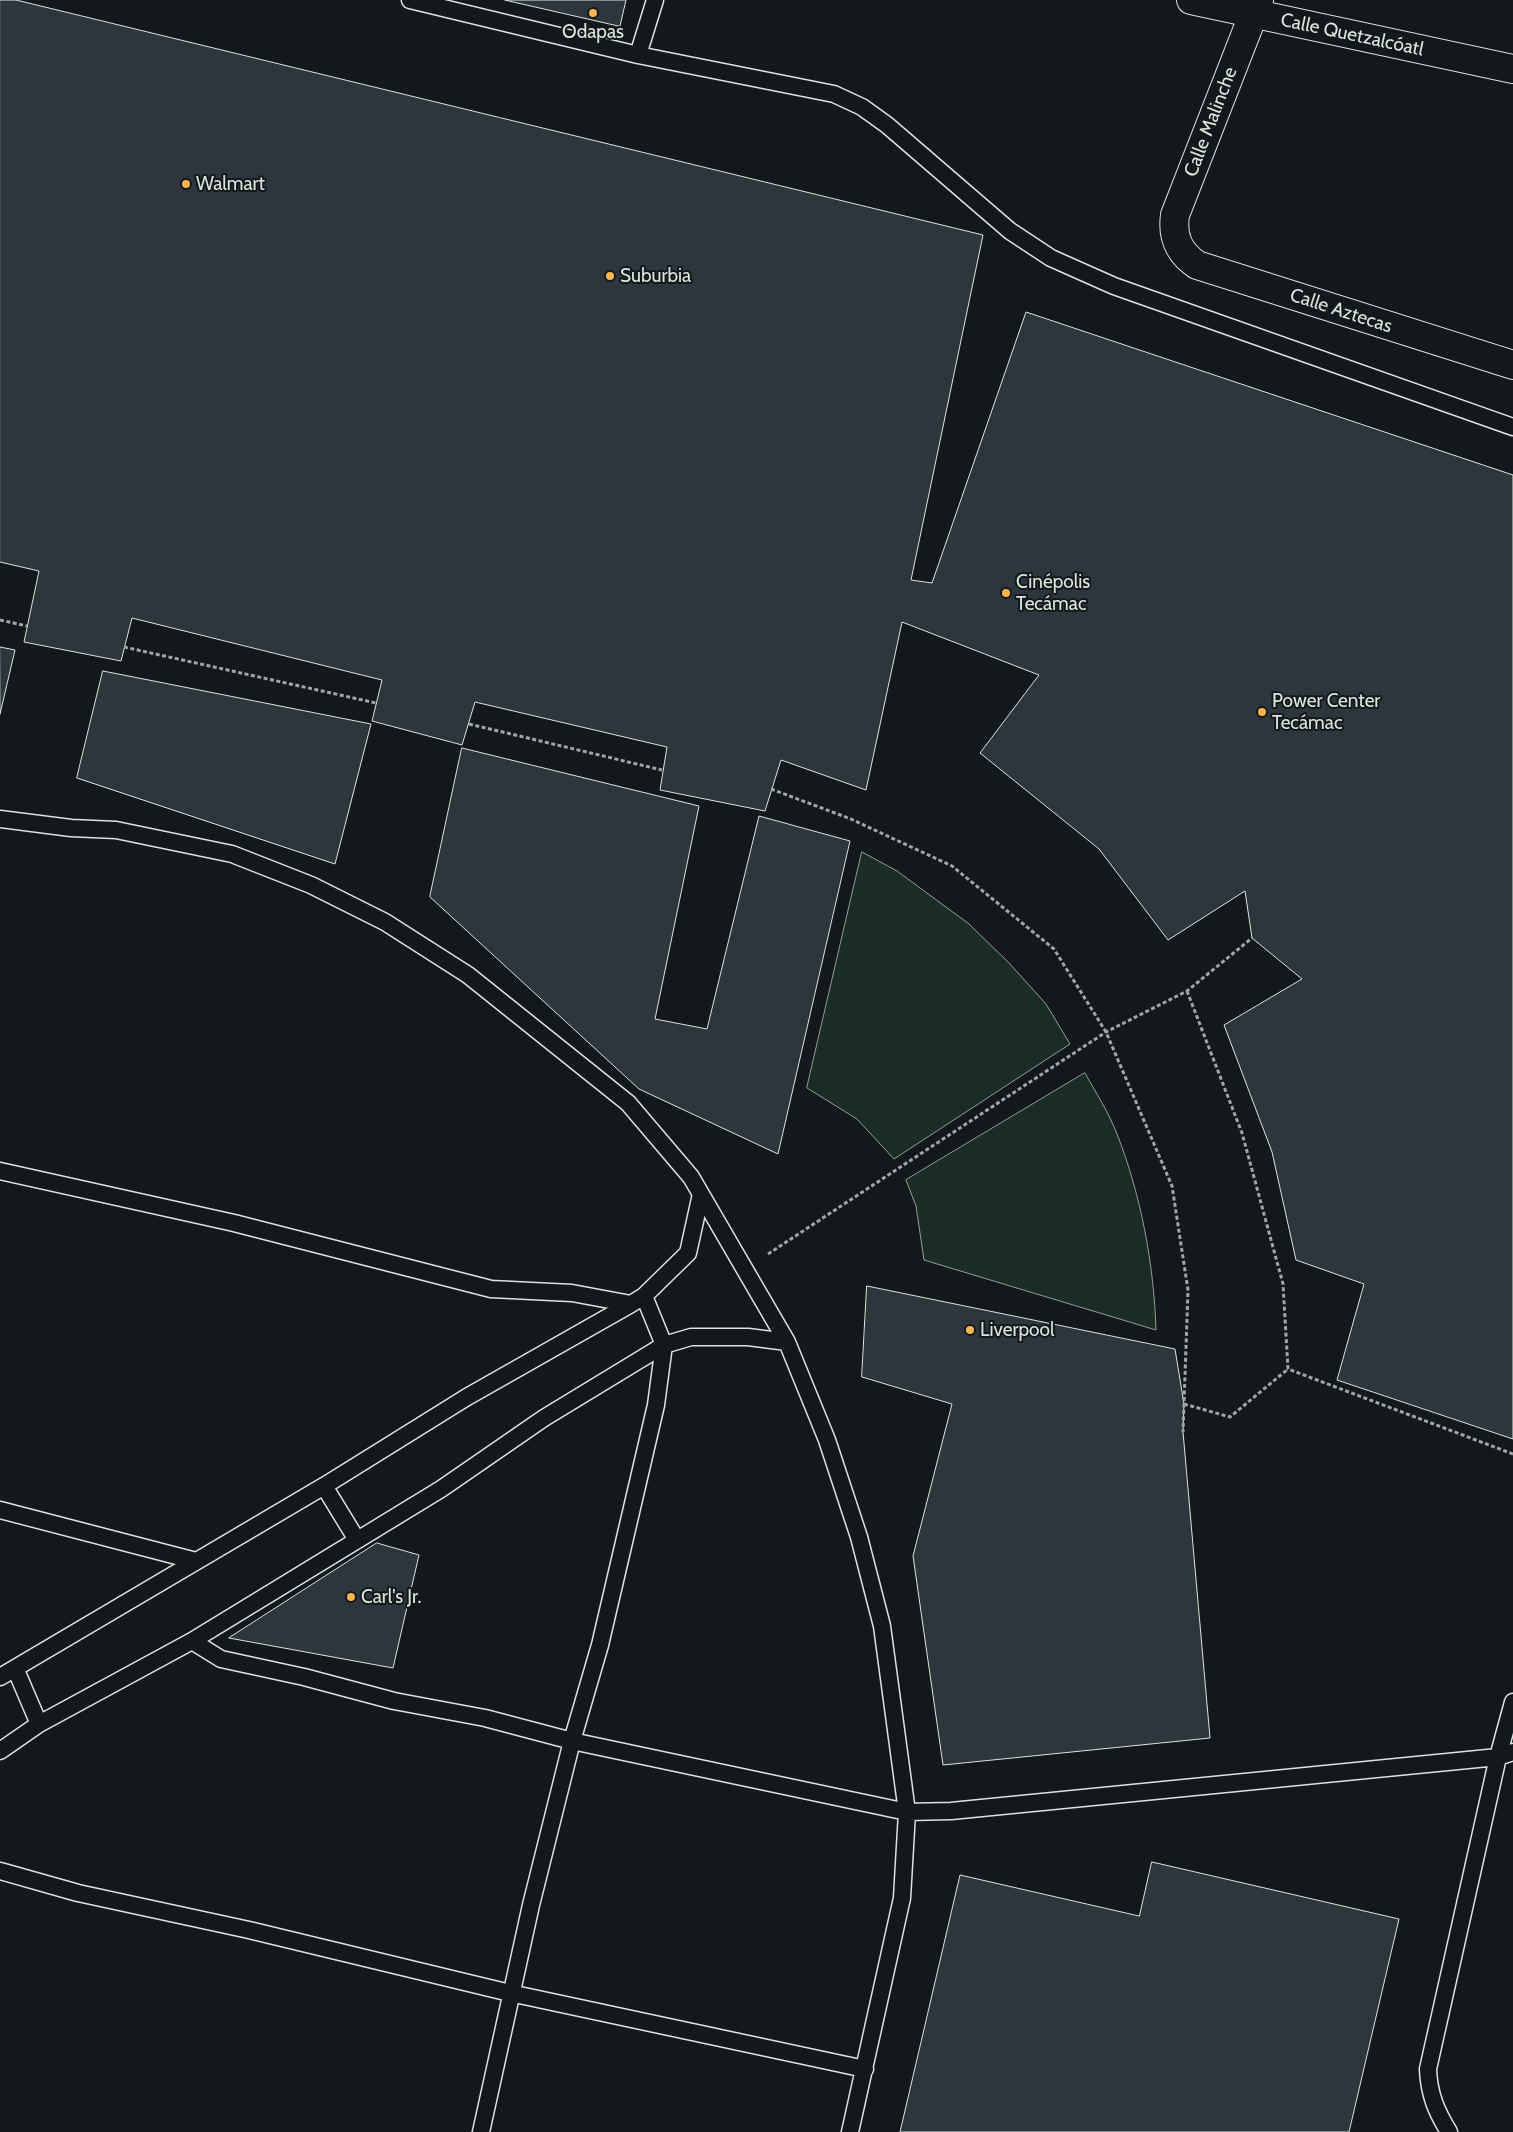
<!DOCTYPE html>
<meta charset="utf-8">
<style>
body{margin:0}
canvas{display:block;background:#14181c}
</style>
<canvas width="1513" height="2132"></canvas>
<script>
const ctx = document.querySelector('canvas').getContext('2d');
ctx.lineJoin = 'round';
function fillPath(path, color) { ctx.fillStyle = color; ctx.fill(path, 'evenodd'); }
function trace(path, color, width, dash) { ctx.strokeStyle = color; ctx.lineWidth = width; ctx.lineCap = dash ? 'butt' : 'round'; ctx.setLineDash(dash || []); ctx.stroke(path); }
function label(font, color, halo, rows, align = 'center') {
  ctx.font = font + ' Cabin,sans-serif'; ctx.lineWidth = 4; ctx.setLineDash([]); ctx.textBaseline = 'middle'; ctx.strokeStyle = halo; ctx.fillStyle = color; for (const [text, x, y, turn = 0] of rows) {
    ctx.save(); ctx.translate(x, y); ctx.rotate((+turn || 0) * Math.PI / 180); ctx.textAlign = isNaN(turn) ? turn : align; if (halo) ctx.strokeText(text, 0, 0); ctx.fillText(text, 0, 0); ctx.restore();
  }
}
const green = new Path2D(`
 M862 852 897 871 969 924 1009 963 1046 1004 1070 1044 894 1159 857 1119 807 1088Z
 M1085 1073C1096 1093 1109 1113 1117 1134 1141 1195 1154 1265 1156 1330L924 1260 916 1206 906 1180Z`);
const building = new Path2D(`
 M0 0H16L983 235 911 580 932 583 1026 312 1513 475V1439L1337 1380 1364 1284 1296 1260 1272 1152 1224 1025 1302 979 1252 938 1245 891 1168 940 1099 849 980 753 1039 675 902 622 866 790 781 760 765 811 660 790 667 747 475 702 462 745 372 721 382 680 132 618 121 661 24 642 39 571 0 562Z
 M505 0H626L620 26Z
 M0 647 15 650 0 714Z
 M103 671 371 724 335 864 77 778Z
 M462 748 699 806 655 1019 707 1029 759 816 850 841 778 1154 639 1089 430 897Z
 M867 1286 1175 1349 1184 1404 1183 1432 1210 1738 943 1765 913 1556 952 1404 862 1377Z
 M377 1543 419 1555 393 1668 229 1638Z
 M1152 1862 1399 1919 1349 2132H900L960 1875 1139 1916Z`);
const path = new Path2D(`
 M0 620 27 626
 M124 647 376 703
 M469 724 662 770
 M771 789 851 819 952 866 1054 949 1106 1032 1172 1186 1188 1290 1183 1432
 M1187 991 1242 1133 1283 1284 1288 1369 1513 1454
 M768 1254 1106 1032 1187 991 1252 938
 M1184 1404 1230 1417 1288 1369`);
const lane = new Path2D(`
 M410 0 638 55 834 94 862 107 887 125 1010 231 1051 258 1114 286 1513 427
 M638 55 655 0
 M0 819 71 828 116 830 232 854 311 885 385 922 468 975 628 1103 691 1177 787 1342 827 1440 859 1537 882 1626 907 1812 902 1898 850 2132
 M0 1171 234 1223 491 1289 572 1293 631 1304
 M324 1486 357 1540
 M0 1510 196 1561
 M192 1641 221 1659 304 1677 394 1701 485 1718 572 1741 907 1812 951 1811 1498 1757 1513 1752
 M15 1668 39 1724
 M0 1677 324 1486 467 1397 631 1304 644 1296 688 1253 701 1194
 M0 1751 39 1724 192 1641 441 1489 544 1418 664 1345 691 1337H748L787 1342
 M0 1871 78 1893 249 1930 510 1993 865 2069
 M481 2132 531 1905 572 1741 600 1645 656 1405 664 1345 644 1296
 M1449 2132C1436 2111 1429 2094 1428 2069L1498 1757 1513 1702`);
const street = new Path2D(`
 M1191 0 1513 69
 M1259 0 1175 215C1172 236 1178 252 1197 265L1513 365`);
const markers = [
 [593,13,5,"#ffb74d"],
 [186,184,5,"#ffb74d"],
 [610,276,5,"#ffb74d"],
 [1006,593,5,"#ffb74d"],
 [1262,712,5,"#ffb74d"],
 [970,1330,5,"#ffb74d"],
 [351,1597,5,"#ffb74d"]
];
const poiNames = [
 ["Odapas",593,32,"center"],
 ["Walmart",196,184],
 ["Suburbia",620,276],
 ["Cinépolis",1016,582],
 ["Tecámac",1016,604],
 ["Power Center",1272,701],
 ["Tecámac",1272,723],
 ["Liverpool",980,1330],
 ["Carl's Jr.",361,1597]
];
const streetNames = [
 ["Calle Quetzalcóatl",1352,35,12],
 ["Calle Malinche",1211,122,-69],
 ["Calle Aztecas",1341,311,18]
];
fillPath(green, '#1a2d24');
trace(green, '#939e99', 1);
fillPath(building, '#2c363c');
trace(building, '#d8e6dc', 1);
trace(lane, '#d8e6dc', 19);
trace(street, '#d8e6dc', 30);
trace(path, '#9da8a2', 3, [4, 2.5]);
trace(lane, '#14181c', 16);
trace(street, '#14181c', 28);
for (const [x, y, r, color] of markers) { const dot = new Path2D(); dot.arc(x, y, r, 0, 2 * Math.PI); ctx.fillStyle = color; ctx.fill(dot); trace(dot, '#14181c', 2); }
label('19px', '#d8e6dc', '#14181c', poiNames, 'left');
label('19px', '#d8e6dc', '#14181c', streetNames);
</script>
